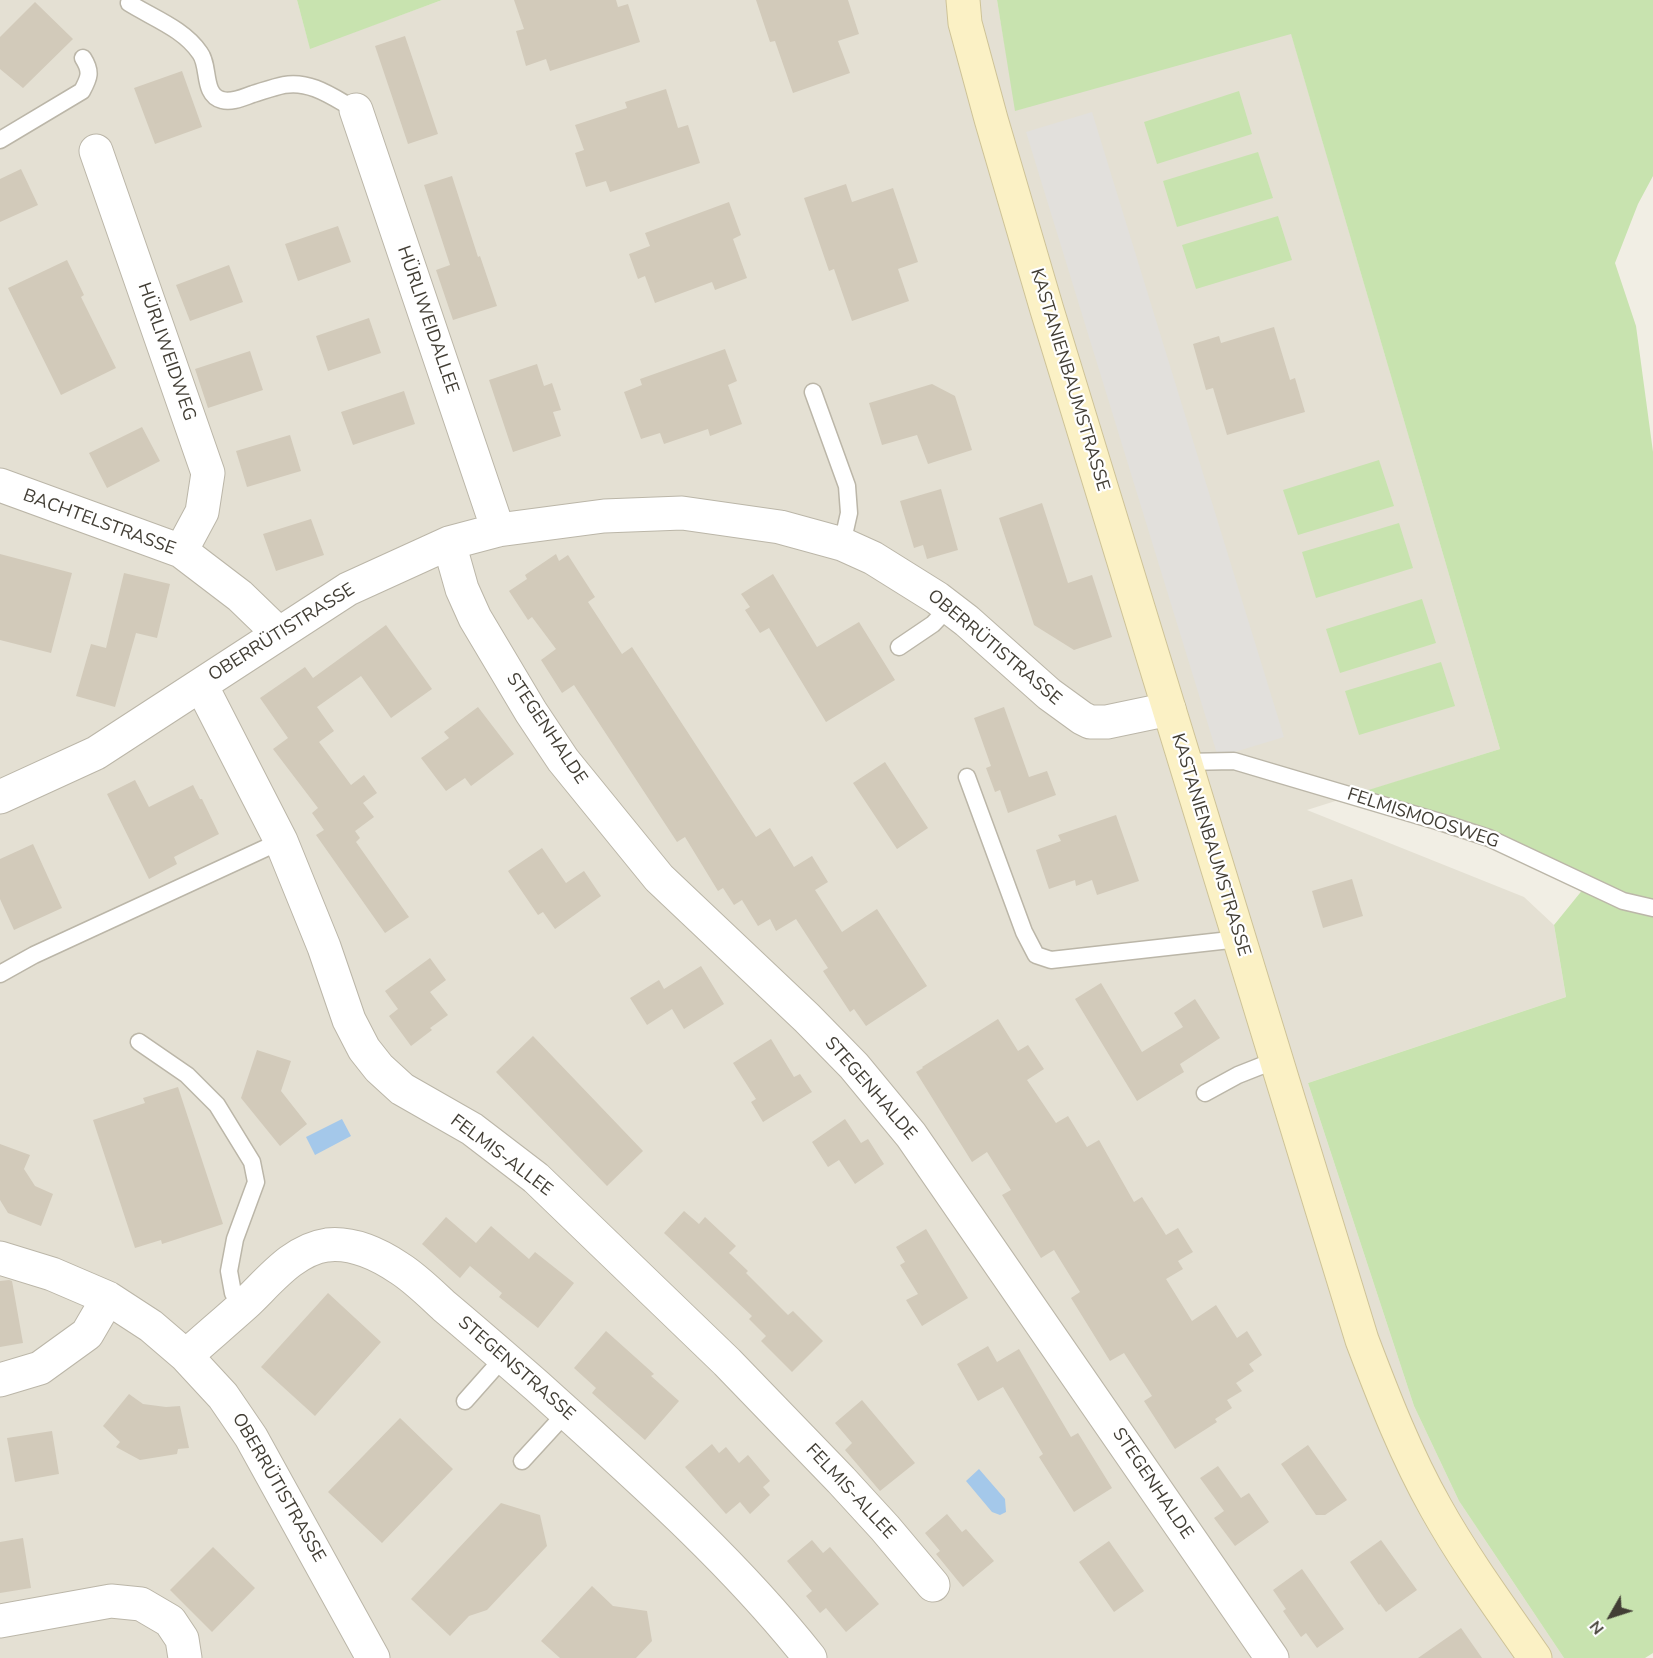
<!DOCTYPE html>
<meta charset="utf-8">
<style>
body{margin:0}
#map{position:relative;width:1653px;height:1658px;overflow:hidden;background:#f1eee4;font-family:"Nunito Sans",sans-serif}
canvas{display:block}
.north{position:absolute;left:1581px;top:1586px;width:60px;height:60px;-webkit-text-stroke:4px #fff;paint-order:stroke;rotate:231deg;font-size:16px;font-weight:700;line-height:24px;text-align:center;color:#423e35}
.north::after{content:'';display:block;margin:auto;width:21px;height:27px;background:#423e35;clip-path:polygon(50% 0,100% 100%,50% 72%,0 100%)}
</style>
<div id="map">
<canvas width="1653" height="1658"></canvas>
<div class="north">N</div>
</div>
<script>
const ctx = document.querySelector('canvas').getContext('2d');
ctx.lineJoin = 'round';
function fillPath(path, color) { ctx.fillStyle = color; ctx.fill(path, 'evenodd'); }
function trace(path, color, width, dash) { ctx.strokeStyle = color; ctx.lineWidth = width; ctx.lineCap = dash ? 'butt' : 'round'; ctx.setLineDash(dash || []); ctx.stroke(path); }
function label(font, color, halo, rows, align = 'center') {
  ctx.font = font + ' "Nunito Sans",sans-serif'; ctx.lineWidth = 4.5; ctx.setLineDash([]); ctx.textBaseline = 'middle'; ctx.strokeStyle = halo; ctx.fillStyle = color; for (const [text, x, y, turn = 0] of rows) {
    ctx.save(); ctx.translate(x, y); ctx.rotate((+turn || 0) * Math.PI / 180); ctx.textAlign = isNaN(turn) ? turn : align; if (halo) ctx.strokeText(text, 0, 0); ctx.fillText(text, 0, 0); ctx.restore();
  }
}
const residential = new Path2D(`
 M0 0H297L310 48 442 0H997L1016 110 1291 33 1500 749 1307 810 1524 897 1554 925 1566 997 1308 1083 1414 1406 1459 1501 1564 1658H0Z`);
const green = new Path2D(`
 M297 0H442L310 49Z
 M997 0H1653V176L1638 204 1615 263 1636 326 1653 452V900L1614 889 1362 792 1500 749 1291 34 1015 111Z
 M1239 91 1252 134 1157 164 1144 122Z
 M1258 152 1273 198 1177 227 1163 181Z
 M1278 216 1292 260 1196 289 1182 245Z
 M1379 460 1394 506 1298 535 1283 490Z
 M1399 523 1413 568 1316 598 1302 552Z
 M1422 599 1436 643 1340 673 1326 629Z
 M1441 662 1455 706 1359 735 1345 691Z
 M1584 888 1653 915V1653L1645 1658H1564L1459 1501 1414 1406 1308 1083 1566 997 1554 925Z`);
const parking = new Path2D(`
 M1092 112 1284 737 1218 757 1026 132Z`);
const water = new Path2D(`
 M342 1119 351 1136 315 1155 306 1137Z
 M979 1469 1005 1499 1006 1512 1000 1515 992 1512 966 1481Z`);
const building = new Path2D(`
 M514 0H616L618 7 628 4 640 42 550 71 546 59 526 66 516 31 524 29Z
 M756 0H848L859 34 838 41 850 73 793 93 775 41 770 42Z
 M35 2 73 39 23 88 0 69V37Z
 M405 36 438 134 408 144 375 46Z
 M182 71 202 127 155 144 134 88Z
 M666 89 678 128 688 125 700 163 610 192 606 181 586 187 575 153 584 150 575 125 627 108 625 102Z
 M21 169 38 205 0 222V179Z
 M452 176 478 257 480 256 497 306 453 320 436 270 450 265 424 185Z
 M846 184 852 202 893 188 918 262 898 269 909 301 852 321 834 269 829 271 804 198Z
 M729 202 741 235 733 239 747 278 715 290 712 282 655 303 645 276 638 279 629 254 650 246 645 233Z
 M338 226 351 262 298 281 285 244Z
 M67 260 84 295 81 297 116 368 61 395 8 288Z
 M229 265 243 302 190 321 176 285Z
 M369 318 381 353 328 371 316 336Z
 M1274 327 1290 380 1295 378 1305 412 1227 435 1213 388 1206 390 1193 344 1219 336 1221 343Z
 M725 349 737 381 728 385 742 424 710 436 708 429 664 444 660 433 641 439 624 392 642 385 640 379Z
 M250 351 263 390 208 408 195 369Z
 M537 364 544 386 552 383 561 410 553 412 561 436 513 452 489 380Z
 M932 384 955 396 972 450 928 464 917 435 882 445 869 403Z
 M404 391 415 424 353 445 341 412Z
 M142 427 160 461 107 488 89 453Z
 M290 435 301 471 247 487 236 451Z
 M941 489 958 550 927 559 923 545 914 548 900 501Z
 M1042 503 1068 583 1092 575 1112 637 1074 650 1034 625 999 518Z
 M311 519 324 555 276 571 263 534Z
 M0 554 72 573 51 653 0 640Z
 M556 554 559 561 568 555 595 597 588 602 622 654 632 647 756 837 770 828 794 867 812 856 828 882 815 890 842 932 877 909 927 986 866 1026 854 1009 850 1012 823 971 828 968 796 919 776 931 770 919 758 926 742 900 734 905 723 888 718 891 685 837 677 842 574 685 562 693 541 660 556 649 532 617 528 620 509 591 527 579 525 575Z
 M124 573 170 584 157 638 136 633 115 707 76 696 91 644 106 648Z
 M773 574 817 647 859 622 895 680 826 722 769 628 760 633 745 610 750 607 741 594Z
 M386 625 432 689 391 718 361 676 317 707 334 731 319 742 351 785 364 775 377 793 363 803 374 817 355 831 360 838 356 842 409 917 385 933 316 835 324 830 312 813 318 808 273 749 288 738 260 698 305 667 313 678Z
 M478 707 514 754 471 786 465 778 446 791 421 758 449 738 444 732Z
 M1004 707 1029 777 1047 771 1056 795 1008 813 1000 790 995 792 986 768 991 766 974 718Z
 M885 762 928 828 897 849 853 783Z
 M135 780 149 807 193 785 200 799H202L219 834 174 857 177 864 149 879 107 794Z
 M1116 815 1139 881 1097 895 1092 880 1076 886 1075 880 1049 889 1036 850 1061 841 1058 835Z
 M33 844 62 908 14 930 0 899V859Z
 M542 848 566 883 584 871 601 896 555 929 543 912 538 915 508 871Z
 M1352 879 1363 916 1323 928 1312 891Z
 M430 958 446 980 430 992 448 1015 430 1028 432 1030 411 1046 389 1016 398 1009 385 991Z
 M701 966 724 1004 684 1029 672 1009 647 1025 630 998 659 980 664 989Z
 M1101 983 1142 1052 1183 1027 1174 1013 1195 999 1220 1038 1180 1064 1184 1072 1137 1101 1075 999Z
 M998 1019 1018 1051 1028 1045 1044 1069 1027 1080 1056 1123 1068 1116 1087 1147 1099 1140 1134 1202 1142 1197 1166 1235 1178 1228 1193 1252 1178 1261 1183 1269 1166 1279 1192 1321 1216 1305 1237 1338 1247 1331 1262 1355 1249 1364 1254 1371 1236 1383 1242 1391 1227 1400 1232 1408 1215 1419 1217 1422 1175 1449 1144 1401 1152 1396 1124 1353 1110 1361 1071 1298 1080 1292 1054 1250 1041 1258 1002 1195 1011 1190 987 1152 972 1162 916 1072 923 1068 922 1067Z
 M533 1036 643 1151 607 1186 496 1072Z
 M771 1039 794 1077 800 1074 812 1092 763 1122 751 1102 756 1099 733 1063Z
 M257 1050 291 1061 281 1091 307 1124 280 1146 241 1098Z
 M178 1087 223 1224 162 1244 161 1240 135 1248 93 1120 145 1103 143 1098Z
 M845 1119 861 1143 868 1139 884 1164 855 1184 839 1160 828 1167 812 1142Z
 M0 1144 30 1155 24 1169 35 1186 53 1194 41 1226 8 1213 0 1200Z
 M684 1211 699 1224 705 1217 736 1246 729 1253 748 1271 746 1273 788 1315 793 1311 823 1341 792 1372 761 1341 766 1336 749 1319 752 1316 664 1233Z
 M446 1217 476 1243 491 1226 529 1259 535 1252 574 1283 538 1328 499 1297 502 1293 470 1266 460 1278 422 1244Z
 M926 1229 968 1298 922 1326 906 1300 918 1294 900 1265 905 1262 896 1247Z
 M9 1280 12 1281 23 1343 0 1347V1281Z
 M328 1293 381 1342 315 1416 261 1367Z
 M606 1331 654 1374 651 1376 679 1401 645 1440 592 1393 596 1388 574 1368Z
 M988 1346 997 1362 1019 1349 1071 1437 1078 1433 1112 1488 1074 1512 1039 1457 1043 1454 1003 1387 978 1401 957 1364Z
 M129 1394 143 1404 166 1407 180 1406 189 1448 178 1449 177 1454 140 1460 116 1447 120 1442 103 1426Z
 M862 1400 915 1463 880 1491 845 1450 852 1443 835 1423Z
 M400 1418 453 1469 382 1543 328 1492Z
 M52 1431 59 1474 15 1482 7 1438Z
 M712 1444 719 1453 726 1447 739 1463 748 1455 770 1481 763 1487 770 1495 750 1514 740 1502 726 1514 685 1467Z
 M1308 1445 1347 1500 1325 1515H1316L1281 1464Z
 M1218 1466 1241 1498 1249 1493 1269 1522 1235 1546 1214 1518 1224 1511 1200 1478Z
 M501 1503 540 1515 547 1546 487 1610 469 1616 450 1636 411 1599Z
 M947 1514 962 1532 966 1529 994 1561 963 1587 936 1554 940 1551 925 1533Z
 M23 1538 31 1588 0 1593V1542Z
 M812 1540 823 1553 830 1547 879 1604 846 1632 826 1608 820 1613 806 1596 812 1591 787 1561Z
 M1381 1540 1417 1590 1386 1612 1380 1604 1379 1605 1350 1562Z
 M1109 1541 1144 1591 1114 1612 1079 1562Z
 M213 1547 255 1588 212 1632 170 1590Z
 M1302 1569 1344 1629 1317 1648 1306 1633 1301 1637 1283 1611 1286 1609 1273 1590Z
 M592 1586 613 1606 647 1611 652 1641 636 1658H560L541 1641Z
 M1461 1628 1482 1658H1418Z`);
const lane = new Path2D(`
 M129 3C153 18 184 29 200 53 210 66 202 95 222 100 232 103 244 97 253 94 263 91 274 87 284 85 311 80 334 98 356 110
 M0 140 82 91C89 78 92 72 83 58
 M813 392 847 486 849 513 842 544
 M899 647 933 624 949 607
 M1185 762 1234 761 1440 822 1489 838 1623 901 1653 908
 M967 777 1024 932 1036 955 1051 960 1239 939
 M0 974 34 955 281 841
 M139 1042 187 1075 217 1105 252 1162 256 1182 235 1239 229 1271 233 1293 244 1305
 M1205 1093 1238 1075 1276 1060
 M465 1401 504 1357
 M522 1461 566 1413`);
const street = new Path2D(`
 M356 110 498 530
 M96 151 208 473 202 512 181 551
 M0 485 181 551 240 596 270 625 276 635
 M449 543 462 589 475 618 531 712 563 760 659 878 807 1018 854 1066 911 1135 1272 1658
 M201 685 281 841 324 947 349 1020 364 1049 379 1068 402 1089 472 1129 536 1178 727 1362 841 1480 885 1528 933 1585
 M0 797 96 753 348 589 449 543 498 530 604 516 682 513 780 527 842 544 873 558 937 598 967 621 1049 694 1082 718 1090 722H1107L1169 709
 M0 1258 52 1274 108 1298 151 1326 186 1356 223 1396 251 1437 373 1658
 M186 1356C205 1339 225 1322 244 1305 268 1283 292 1250 327 1245 353 1242 378 1254 399 1268 415 1278 430 1293 444 1306 475 1332 506 1359 537 1386 632 1472 730 1557 810 1658
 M0 1380 40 1368 87 1334 108 1298
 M0 1621 111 1601 141 1604 170 1621 182 1639 185 1658`);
const secondary = new Path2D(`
 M963 0 965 23 991 119 1047 310 1362 1340C1384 1398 1406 1455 1436 1508 1465 1560 1501 1609 1535 1658`);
const streetNames = [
 ["HÜRLIWEIDALLEE",427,320,71],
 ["HÜRLIWEIDWEG",166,352,71],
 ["KASTANIENBAUMSTRASSE",1069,380,73],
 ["BACHTELSTRASSE",99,523,20],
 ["OBERRÜTISTRASSE",282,633,-32],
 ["OBERRÜTISTRASSE",994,648,40],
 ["STEGENHALDE",546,729,56],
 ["FELMISMOOSWEG",1423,819,18],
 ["KASTANIENBAUMSTRASSE",1210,845,73],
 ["STEGENHALDE",870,1089,49],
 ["FELMIS-ALLEE",501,1156,37],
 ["STEGENSTRASSE",516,1369,41],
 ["STEGENHALDE",1152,1484,56],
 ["OBERRÜTISTRASSE",278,1488,60],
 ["FELMIS-ALLEE",850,1492,47]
];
fillPath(residential, '#e4e0d3');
fillPath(green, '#c8e3af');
fillPath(parking, '#e2e0dc');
fillPath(water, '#a4c8ea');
fillPath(building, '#d2caba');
trace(lane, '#bbb6a8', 19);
trace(street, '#bbb6a8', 35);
trace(secondary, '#cec397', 35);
trace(lane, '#fff', 16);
trace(street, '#fff', 33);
trace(secondary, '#fbf1c5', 33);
label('18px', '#423e35', '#fff', streetNames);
</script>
